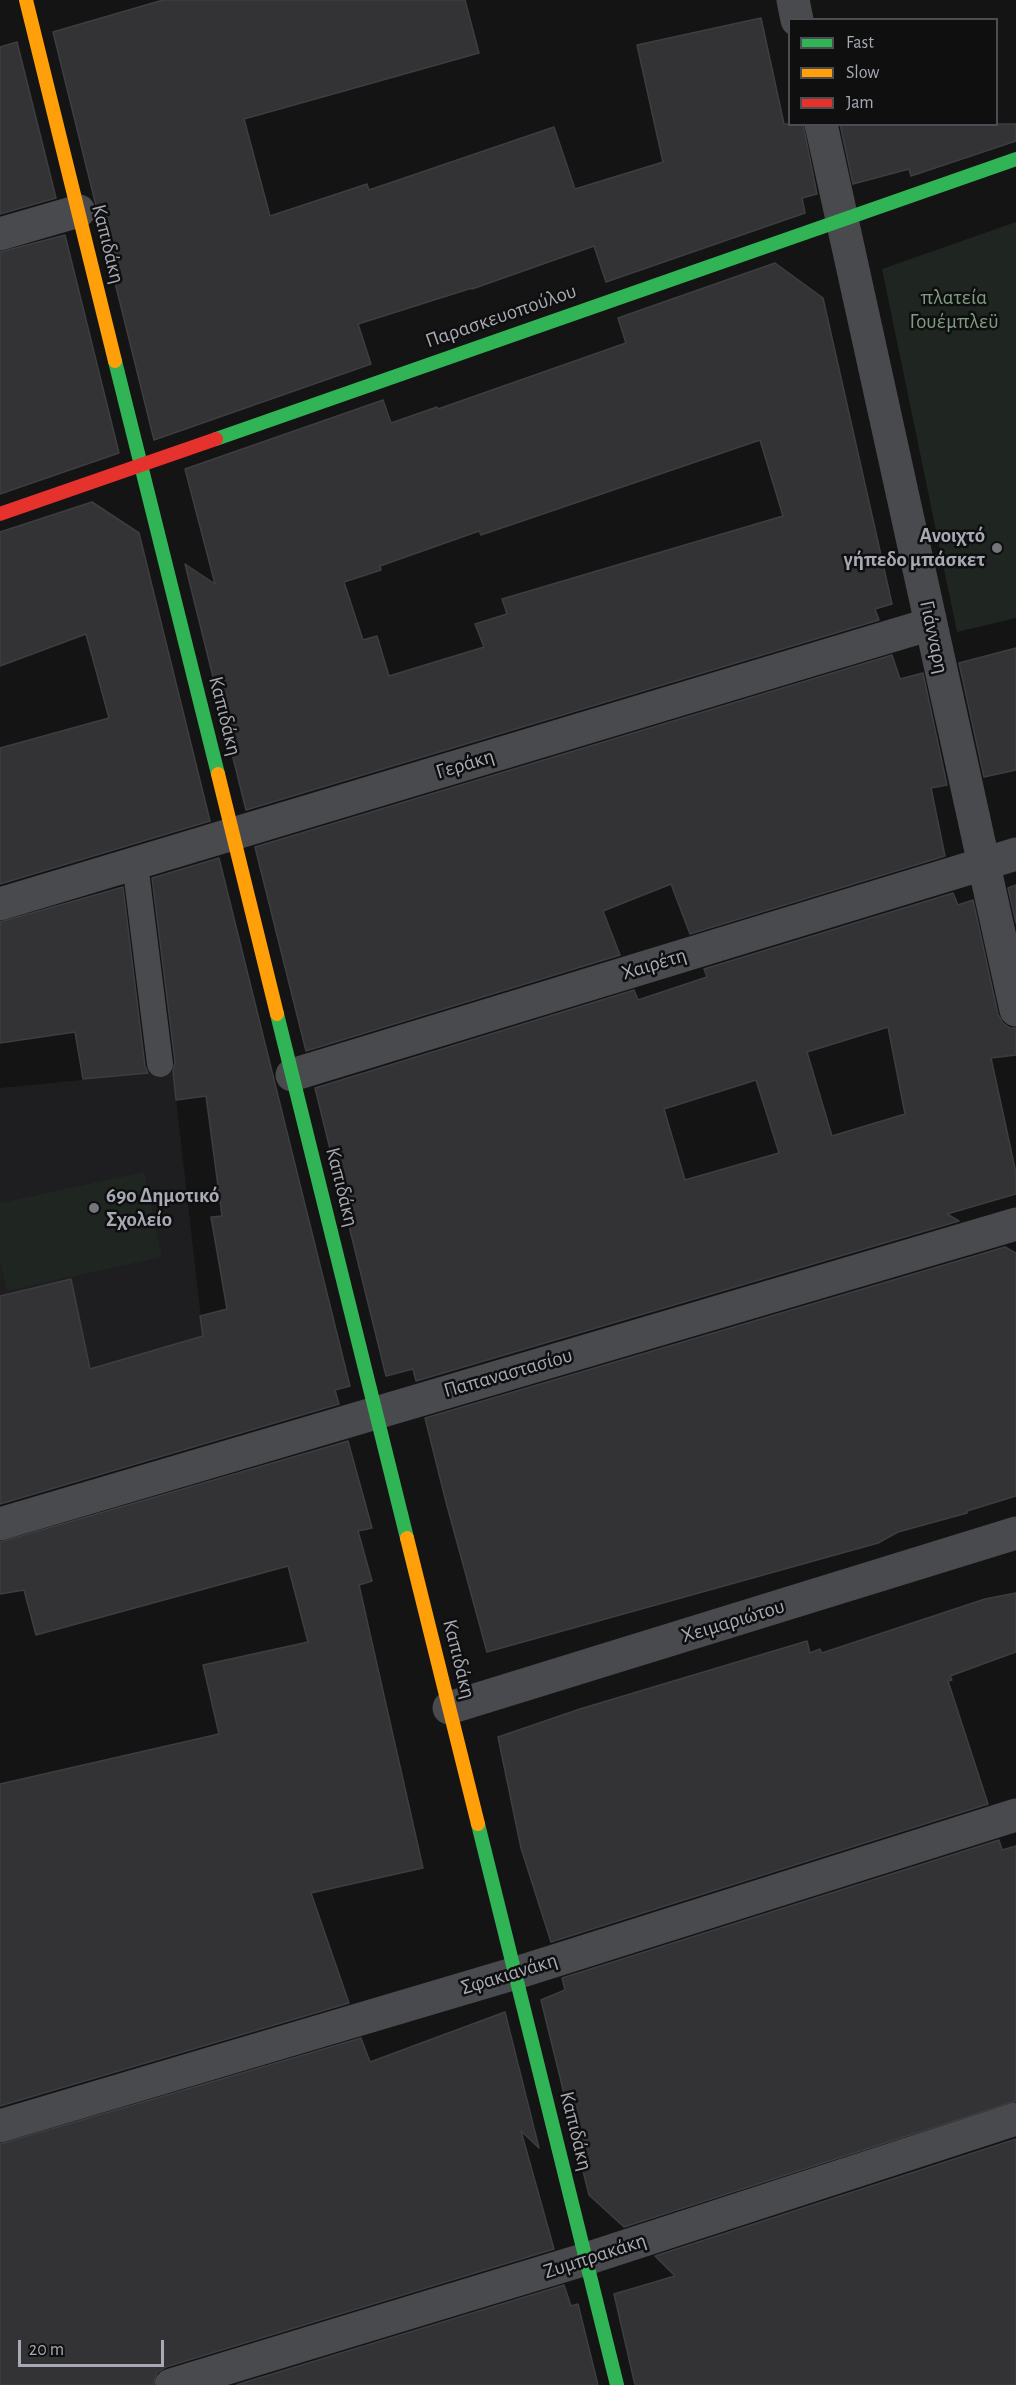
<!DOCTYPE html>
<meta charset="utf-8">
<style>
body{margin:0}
#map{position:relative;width:1016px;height:2385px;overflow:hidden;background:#141415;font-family:"Alegreya Sans",sans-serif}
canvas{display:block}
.legend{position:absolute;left:788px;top:18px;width:210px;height:108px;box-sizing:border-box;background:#0f0f10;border:2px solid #4c4d52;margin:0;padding:8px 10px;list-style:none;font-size:18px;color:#a7aab4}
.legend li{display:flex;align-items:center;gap:12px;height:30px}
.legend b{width:30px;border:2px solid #4c4d52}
.scale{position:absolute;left:18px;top:2340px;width:146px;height:27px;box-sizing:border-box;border:3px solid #a7aab4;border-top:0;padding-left:8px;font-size:18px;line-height:21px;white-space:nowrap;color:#a7aab4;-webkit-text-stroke:4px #0f0f10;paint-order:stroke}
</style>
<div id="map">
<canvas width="1016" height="2385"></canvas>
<ul class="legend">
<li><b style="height:8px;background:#30b455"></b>Fast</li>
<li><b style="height:8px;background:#ff9f0a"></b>Slow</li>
<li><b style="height:8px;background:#e5322d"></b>Jam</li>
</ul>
<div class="scale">20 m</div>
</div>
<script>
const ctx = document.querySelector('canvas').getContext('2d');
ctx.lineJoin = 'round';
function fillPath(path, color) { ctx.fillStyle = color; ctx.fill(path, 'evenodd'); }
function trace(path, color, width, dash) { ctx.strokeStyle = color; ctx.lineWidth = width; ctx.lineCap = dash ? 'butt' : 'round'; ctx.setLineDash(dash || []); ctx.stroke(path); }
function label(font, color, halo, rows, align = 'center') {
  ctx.font = font + ' "Alegreya Sans",sans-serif'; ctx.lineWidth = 5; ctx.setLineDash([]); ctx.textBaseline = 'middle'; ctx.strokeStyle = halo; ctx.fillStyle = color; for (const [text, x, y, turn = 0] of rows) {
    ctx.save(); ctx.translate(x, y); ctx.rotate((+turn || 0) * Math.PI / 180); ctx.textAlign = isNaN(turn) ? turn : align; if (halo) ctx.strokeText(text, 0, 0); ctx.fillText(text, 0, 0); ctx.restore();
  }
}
const built = new Path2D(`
 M173 1071 203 1336 89 1369 81 1327 0 1356V1088Z`);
const green = new Path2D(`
 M1016 222V618L957 632 882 269Z
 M144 1172 162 1257 7 1291 0 1260V1203Z`);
const building = new Path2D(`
 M163 0H465L479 53 244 119 270 216 367 184 369 190 554 127 575 189 663 162 637 45 761 18 784 124H803L817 194 802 198 805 213 606 282 594 246 472 289V288L358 324 371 364 154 440 53 32Z
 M17 42 56 198 0 214V47Z
 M840 124H1016V141L911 176 909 169 853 184Z
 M65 235 119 453 0 494V252Z
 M775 263 823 298 892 604 875 609 879 620 246 810 185 564 215 584 185 469 383 400 391 423 437 407 438 409 626 343 618 318ZM760 440 783 516 502 599 507 614 475 624 484 647 389 676 377 636 363 640 344 582 381 570 380 566 479 531 481 535Z
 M92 502 139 533 210 821 0 884V748L109 718 86 634 0 666V532Z
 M1016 648V770L984 777 959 663Z
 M892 655 900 679 923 673 947 785 931 788 945 856 690 934 671 884 603 911 620 955 306 1051 255 847Z
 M219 858 350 1386 335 1390 339 1404 0 1504V1296L71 1279 90 1369 203 1336 200 1316 227 1309 211 1217 222 1216 206 1096 176 1100 173 1071 175 1062 152 878Z
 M1016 885V923L1008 888Z
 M123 887 145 1066 148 1073 83 1079 75 1032 0 1043V922Z
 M953 893 958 905 973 900 998 1014 1003 1023 1010 1028H1016V1055L991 1058 1016 1173V1194L947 1214 959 1221 416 1381 413 1369 386 1376 315 1088 634 990 638 1000 707 977 704 969ZM888 1027 905 1114 832 1136 807 1052ZM756 1080 779 1153 685 1180 664 1109Z
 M1005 1247 1016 1253V1496L967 1511V1513L898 1532 878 1543 487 1652 446 1502 425 1418Z
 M348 1441 372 1528 358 1531 372 1581 359 1585 423 1868 311 1893 349 2003 0 2106V1784L219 1734 203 1665 308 1642 288 1566 36 1635 24 1590 0 1594V1542Z
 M1016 1593V1652L950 1676 952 1680 948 1681 988 1804 551 1942 521 1848 498 1737 580 1709 807 1641 810 1653 820 1649 822 1653 985 1599Z
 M999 1840 1002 1850 1016 1846V2101L624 2227 589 2195 541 2000 565 1990 562 1978Z
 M505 2012 539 2148 521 2131 554 2249 166 2367 157 2373 153 2385H0V2144L361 2038 370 2062Z
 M1016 2139V2385H635L614 2294 675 2276 655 2256Z
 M564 2285 571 2306 578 2304 598 2385H236Z`);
const lane = new Path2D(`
 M135 863 160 1064`);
const street = new Path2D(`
 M793 0 797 20
 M821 124 1016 1010
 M0 234 79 211
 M0 904 931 624
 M292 1075 1016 854
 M0 1524 1016 1224
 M449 1708 1016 1533
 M0 2126 516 1973 1016 1815
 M171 2385 586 2259 1016 2119`);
const fast = new Path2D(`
 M115 361 218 774
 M216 439 1016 159
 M277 1014 407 1538
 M478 1824 617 2385`);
const slow = new Path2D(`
 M26 0 115 361
 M218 774 277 1014
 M407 1538 478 1824`);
const jam = new Path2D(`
 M0 514 216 439`);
const markers = [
 [997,548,6,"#74767c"],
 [94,1208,6,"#74767c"]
];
const streetNames = [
 ["Καπιδάκη",108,244,76],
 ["Παρασκευοπούλου",501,316,-19],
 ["Γιάνναρη",934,637,78],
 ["Καπιδάκη",225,716,76],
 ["Γεράκη",465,764,-17],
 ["Χαιρέτη",654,964,-17],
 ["Καπιδάκη",342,1187,76],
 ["Παπαναστασίου",508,1373,-16],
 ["Χειμαριώτου",733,1621,-17],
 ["Καπιδάκη",459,1659,76],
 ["Σφακιανάκη",509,1974,-17],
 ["Καπιδάκη",576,2131,76],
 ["Ζυμπρακάκη",595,2256,-18]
];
const parkNames = [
 ["πλατεία",954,298],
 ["Γουέμπλεϋ",954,322]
];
const poiNames = [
 ["Ανοιχτό",985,536],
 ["γήπεδο μπάσκετ",985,560],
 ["69ο Δημοτικό",106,1196,"left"],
 ["Σχολείο",106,1220,"left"]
];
fillPath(built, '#1e1e20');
fillPath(green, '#1f2520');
fillPath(building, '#333336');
trace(building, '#3d3e41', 1.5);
trace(lane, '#494a4d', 26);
trace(street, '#494a4d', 33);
trace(fast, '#30b455', 14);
trace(slow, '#ff9f0a', 14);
trace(jam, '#e5322d', 14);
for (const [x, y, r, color] of markers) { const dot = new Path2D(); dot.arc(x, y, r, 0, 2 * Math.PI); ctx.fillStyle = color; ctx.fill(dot); trace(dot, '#0f0f10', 2); }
label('21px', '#a7aab4', '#0f0f10', streetNames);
label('21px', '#809d84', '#0f0f10', parkNames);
label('bold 21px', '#a7aab4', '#0f0f10', poiNames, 'right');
</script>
